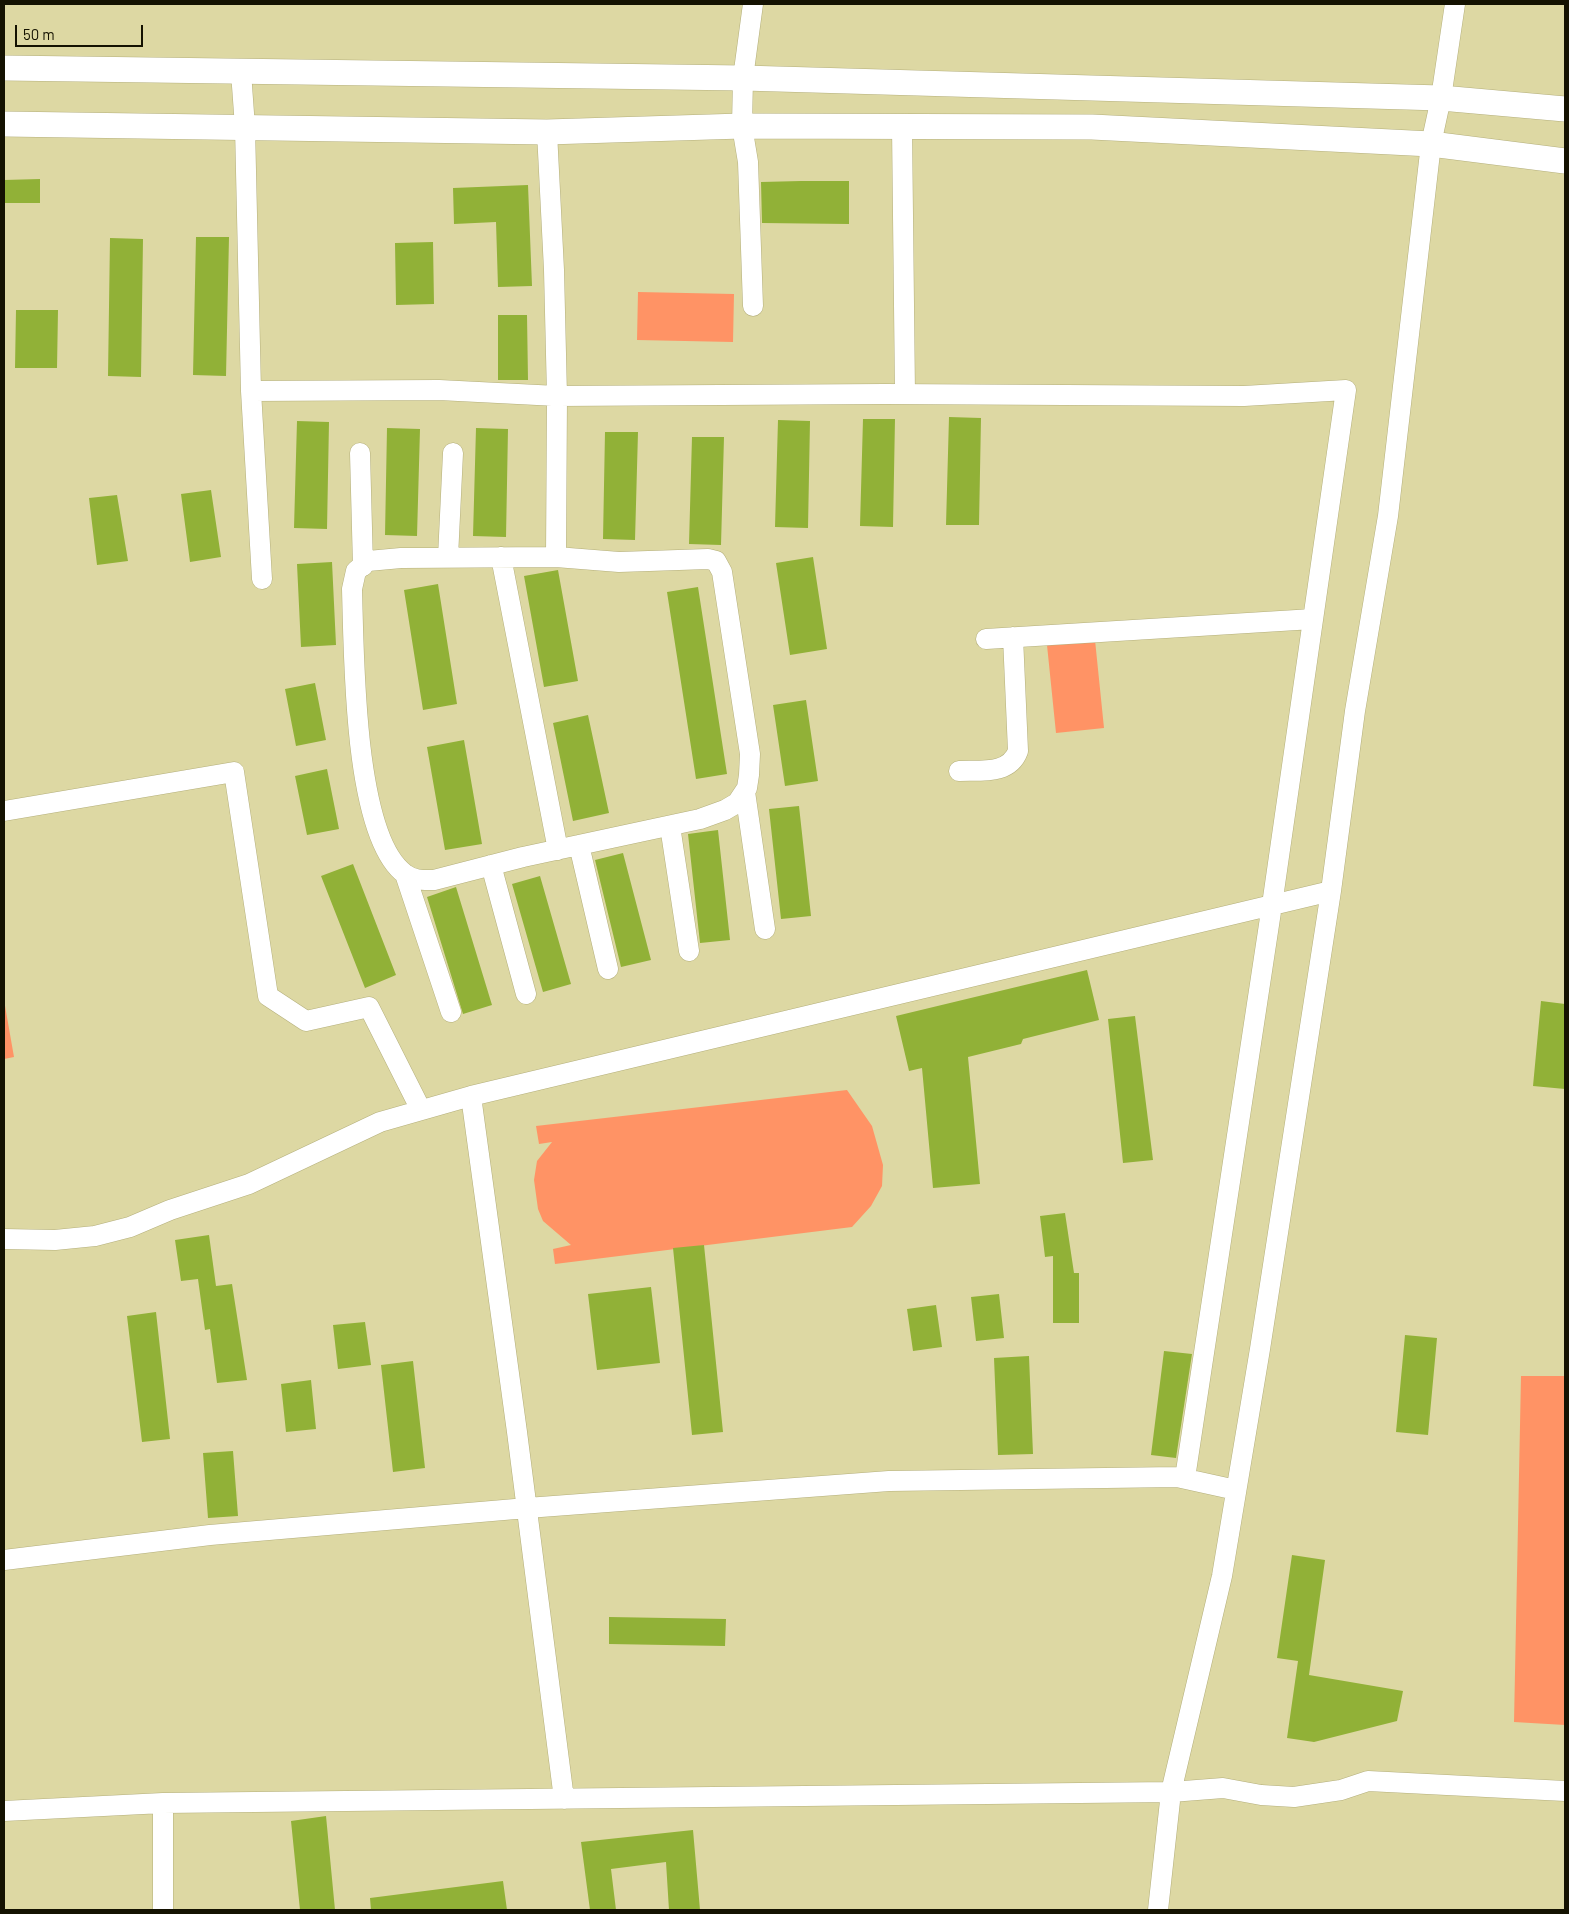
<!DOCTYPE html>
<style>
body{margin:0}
#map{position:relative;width:1569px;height:1914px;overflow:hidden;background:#ddd8a3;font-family:Barlow,sans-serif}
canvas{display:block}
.frame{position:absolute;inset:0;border:5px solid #141201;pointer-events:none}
.scale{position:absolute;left:15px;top:25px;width:128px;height:22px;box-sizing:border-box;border:2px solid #141201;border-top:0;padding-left:6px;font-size:15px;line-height:18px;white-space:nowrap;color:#141201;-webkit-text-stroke:4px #ddd8a3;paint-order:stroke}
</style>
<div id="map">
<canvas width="1569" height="1914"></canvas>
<div class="frame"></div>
<div class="scale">50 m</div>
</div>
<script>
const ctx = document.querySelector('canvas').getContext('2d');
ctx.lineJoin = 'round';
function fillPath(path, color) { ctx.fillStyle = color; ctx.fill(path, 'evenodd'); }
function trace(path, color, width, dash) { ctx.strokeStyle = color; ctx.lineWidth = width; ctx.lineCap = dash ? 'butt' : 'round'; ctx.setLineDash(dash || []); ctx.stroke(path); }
const green = new Path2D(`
 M638 292 734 294 733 342 637 340Z
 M1095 640 1104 728 1056 733 1047 645Z
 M4 1000 14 1057 4 1059Z
 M847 1090 872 1126 883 1165 882 1186 871 1206 852 1227 555 1264 553 1249 571 1245 543 1221 538 1209 534 1180 537 1161 552 1142 539 1144 536 1126Z
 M1521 1376H1565V1725L1514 1722Z`);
const building = new Path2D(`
 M40 179V203H4V180Z
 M801 181H849V224L762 223 761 182Z
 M528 185 532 286 498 287 496 222 454 224 453 188Z
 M196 237H229L226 376 193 375Z
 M110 238 143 239 141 377 108 376Z
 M433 242 434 304 396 305 395 243Z
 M16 310H58L57 368H15Z
 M498 315H527L528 380H498Z
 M949 417 981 418 979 525H946Z
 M863 419H895L893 527 860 526Z
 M778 420 810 421 808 528 775 527Z
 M297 421 329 422 327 529 294 528Z
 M387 428 420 429 417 536 385 535Z
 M476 428 508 429 506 537 473 536Z
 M605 432H638L635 540 603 539Z
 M692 437H724L721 545 689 544Z
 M211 490 221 557 190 562 181 494Z
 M117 495 128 561 97 565 89 498Z
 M813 557 827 649 790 655 776 563Z
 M332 562 336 645 301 647 297 564Z
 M558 570 578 681 544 687 524 576Z
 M438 584 457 704 423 710 404 590Z
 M698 587 727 774 696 779 667 592Z
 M315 683 326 740 296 746 285 689Z
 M806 700 818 781 785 786 773 705Z
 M588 715 609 813 573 821 553 723Z
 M464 740 482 844 445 850 427 747Z
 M327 769 339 829 307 835 295 776Z
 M799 806 811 916 781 919 769 809Z
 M718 830 730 940 700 943 688 834Z
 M623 853 651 960 621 967 595 860Z
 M353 864 396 975 365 988 321 876Z
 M540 876 571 984 543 992 512 884Z
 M456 887 492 1005 463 1014 427 897Z
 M1087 970 1099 1020 1023 1039 1021 1044 968 1057 980 1184 933 1188 922 1068 909 1071 896 1016Z
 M1541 1001 1565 1004V1089L1533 1086Z
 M1135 1016 1153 1160 1123 1163 1108 1019Z
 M1065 1213 1074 1273H1079V1323H1053V1256L1045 1257 1040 1216Z
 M209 1235 216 1286 232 1284 247 1380 217 1383 210 1329 205 1330 198 1279 181 1281 175 1240Z
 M704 1245 723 1432 692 1435 673 1248Z
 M651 1287 660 1363 597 1370 588 1294Z
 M999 1294 1004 1338 976 1341 971 1297Z
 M936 1305 942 1347 913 1351 907 1309Z
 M156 1312 170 1439 142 1442 127 1316Z
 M365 1322 371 1365 338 1369 333 1325Z
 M1405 1335 1437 1338 1428 1435 1396 1432Z
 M1164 1351 1192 1354 1176 1458 1151 1455Z
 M1029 1356 1033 1454 998 1455 994 1358Z
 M413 1361 425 1468 393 1472 381 1365Z
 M311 1380 316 1429 286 1432 281 1384Z
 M233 1451 238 1516 208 1518 203 1453Z
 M1292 1555 1325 1560 1309 1675 1403 1691 1397 1721 1314 1742 1287 1738 1298 1661 1277 1658Z
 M609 1617 726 1619 725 1646 609 1644Z
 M326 1816 335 1910H300L291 1821Z
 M693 1830 700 1910H669L666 1862 611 1869 616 1910H590L581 1842Z
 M503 1881 507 1910H371L370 1898Z`);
const minor = new Path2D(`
 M241 72 245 127 251 391 262 579
 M902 126 905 394
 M547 132 554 270 557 396 556 557
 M753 306 748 162 742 126 743 78 753 4
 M251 391 439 390 557 396 885 394 1244 396 1346 390 1272 905 1185 1478
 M360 453 363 566
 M448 557 453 453
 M501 557 558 850
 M556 557 619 562 708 559 716 561 722 572 750 754 749 775 747 788 737 803 725 810 700 819 523 857 434 880C424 880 414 881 405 874 353 836 354 652 352 589L356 571 368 561 401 558Z
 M986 639 1313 619
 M959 771C981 770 1009 775 1018 751L1013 637
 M745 792 765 929
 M4 811 234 772 268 996 306 1021 369 1007 421 1110
 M670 826 689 951
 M579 845 608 969
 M491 865 526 994
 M405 874 451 1012
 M471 1096 517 1432 564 1799
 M4 1239 55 1240 95 1236 130 1227 170 1210 249 1184 380 1122 471 1096 1331 891
 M4 1560 210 1535 527 1508 889 1481 1177 1477 1236 1490
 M4 1811 163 1803 1171 1792 1223 1788 1261 1795 1294 1797 1341 1790 1368 1781 1565 1791
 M163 1910V1803
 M1158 1910 1171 1792 1222 1576 1260 1349 1331 891 1355 711 1388 516 1431 144 1441 98 1455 4`);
const major = new Path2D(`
 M4 68 743 78 1441 98 1565 109
 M4 124 547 132 742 126 1092 127 1431 144 1565 161`);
fillPath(green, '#ff9365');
fillPath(building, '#91b137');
trace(minor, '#b4af7b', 21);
trace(major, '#b4af7b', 26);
trace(minor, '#fff', 20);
trace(major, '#fff', 25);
</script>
